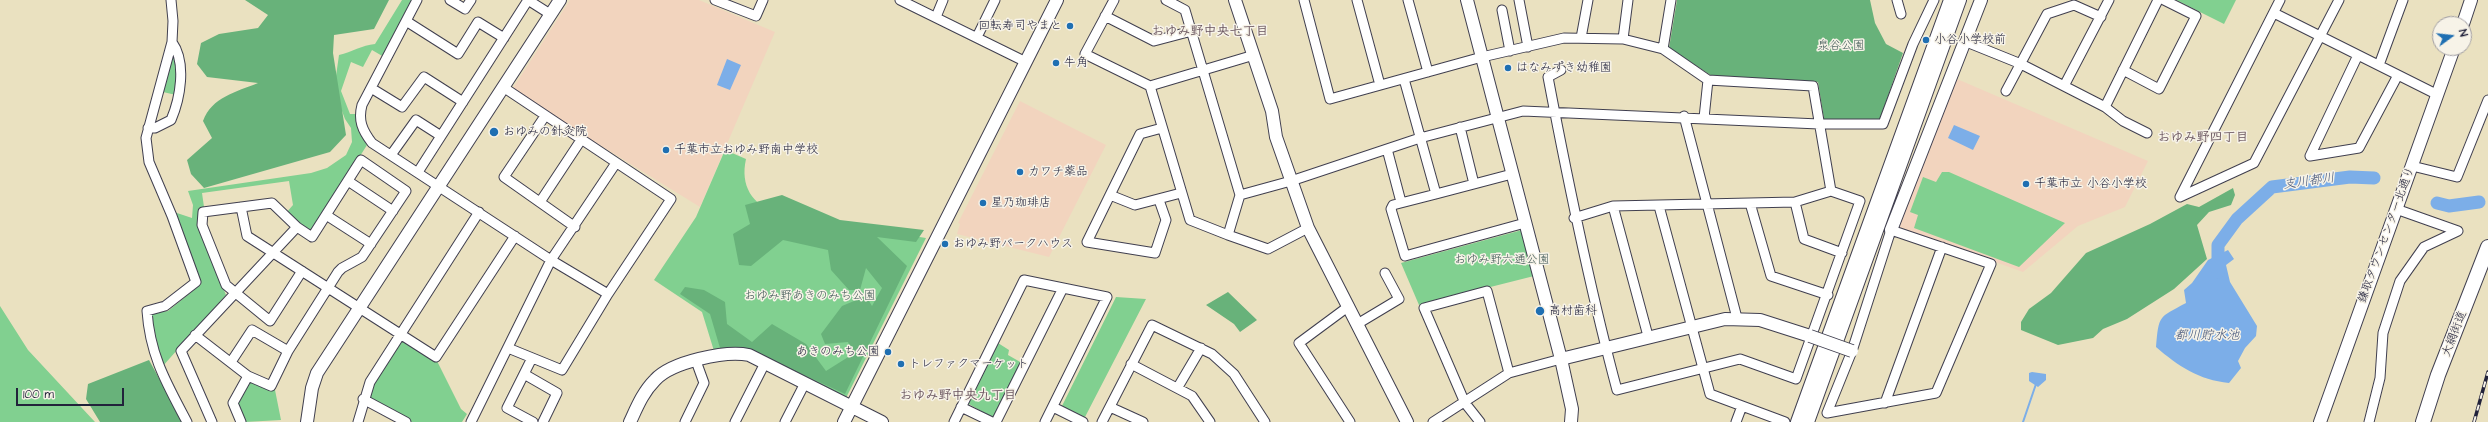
<!DOCTYPE html>
<meta charset="utf-8">
<style>
body{margin:0}
#map{position:relative;width:2488px;height:422px;overflow:hidden;background:#eae1c0;font-family:"Architects Daughter",sans-serif}
canvas{display:block}
.north{position:absolute;left:2432px;top:16px;width:40px;height:40px;box-sizing:border-box;background:#f7f3e8;border:1px solid #a29fa3;border-radius:50%;rotate:75deg;font-size:11px;font-weight:700;line-height:16px;text-align:center;color:#22223b}
.north::after{content:'';display:block;margin:auto;width:14px;height:18px;background:#1f6fb2;clip-path:polygon(50% 0,100% 100%,50% 72%,0 100%)}
.scale{position:absolute;left:16px;top:388px;width:108px;height:18px;box-sizing:border-box;border:2px solid #22223b;border-top:0;padding-left:5px;font-size:12px;line-height:14px;white-space:nowrap;color:#22223b;-webkit-text-stroke:3px #f7f3e8;paint-order:stroke}
</style>
<div id="map">
<canvas width="2488" height="422"></canvas>
<div class="north">N</div>
<div class="scale">100 m</div>
</div>
<script>
const ctx = document.querySelector('canvas').getContext('2d');
ctx.lineJoin = 'round';
function fillPath(path, color) { ctx.fillStyle = color; ctx.fill(path, 'evenodd'); }
function trace(path, color, width, dash) { ctx.strokeStyle = color; ctx.lineWidth = width; ctx.lineCap = dash ? 'butt' : 'round'; ctx.setLineDash(dash || []); ctx.stroke(path); }
function label(font, color, halo, rows, align = 'center') {
  ctx.font = font + ' "Architects Daughter","Klee One",sans-serif'; ctx.lineWidth = 3; ctx.setLineDash([]); ctx.textBaseline = 'middle'; ctx.strokeStyle = halo; ctx.fillStyle = color; for (const [text, x, y, turn = 0] of rows) {
    ctx.save(); ctx.translate(x, y); ctx.rotate((+turn || 0) * Math.PI / 180); ctx.textAlign = isNaN(turn) ? turn : align; if (halo) ctx.strokeText(text, 0, 0); ctx.fillText(text, 0, 0); ctx.restore();
  }
}
const built = new Path2D(`
 M570 0H699L775 32 700 207 514 92 513 88Z
 M1957 79 2148 161 2125 207 2078 226 2023 272 1898 227Z
 M1020 101 1106 145 1049 257 957 234 960 224 958 223Z`);
const green = new Path2D(`
 M402 0H414L384 57 372 50 363 67 351 62 341 91 350 114H357L358 128 367 145 311 234 286 213 293 205 289 181 202 193 204 207 200 208 198 226 226 295 162 367 151 313 168 311 201 284 174 212 192 218 193 205 188 191 311 173 327 168 346 155 352 142 351 128 345 119 334 90 339 55C352 52 362 45 375 44Z
 M2176 0H2236L2224 24Z
 M174 50 178 63 176 95 163 92Z
 M725 150 746 159C740 186 752 204 777 214L926 238 846 398 729 347 714 351 702 312 654 280 696 217Z
 M1942 172H1949L2065 223 2019 267 1914 228 1918 215 1910 212 1923 177 1936 182Z
 M1522 230 1534 276 1419 305 1401 263Z
 M1116 297 1146 299 1085 417 1062 406Z
 M0 306 28 350 95 422H0Z
 M401 337 437 361 461 409 467 414 462 422H412L367 399 373 381Z
 M998 343 1009 350 1008 355 1022 363 993 418 967 403Z
 M252 380 275 390 281 420 245 422 235 404 249 381Z`);
const forest = new Path2D(`
 M245 0H389L374 29 334 35 333 53 346 135 330 152 204 188 191 174 187 160 212 138 203 121C212 97 236 92 258 83L207 77 197 64 201 43 219 34 258 28 268 15Z
 M1677 0H1870L1875 23 1886 44 1903 53 1880 119H1824L1818 82 1712 76 1669 48Z
 M2233 188 2235 195 2231 205 2209 212 2197 225 2207 259 2174 289 2127 319 2103 329 2093 338 2058 345 2021 330V322L2029 309 2051 293 2086 253 2150 224 2187 204 2199 207Z
 M782 195 840 220 924 230 916 242 877 237 907 266 845 394 750 350 720 348 710 314 680 294 685 287 704 290 725 302 727 324 752 342 772 324 806 344 826 371 853 354 848 342 825 344 821 334 842 306 866 296 872 306 882 288 866 268 860 290H849L831 270 828 250 783 240 751 266 739 265 733 234 750 224 745 205Z
 M1228 292 1257 320 1240 332 1234 324 1206 305Z
 M149 360 183 422H100L86 399 88 384Z`);
const water = new Path2D(`
 M727 59 741 65 730 90 717 85Z
 M1954 125 1980 136 1973 150 1948 138Z
 M2228 250 2234 259 2226 265 2230 282 2257 326 2256 336 2245 348 2238 361 2241 368 2229 383C2199 380 2178 366 2156 347 2159 315 2158 318 2186 303L2184 290 2192 283 2208 260Z
 M2032 372 2046 374V380L2038 387 2029 381V373Z`);
const stream = new Path2D(`
 M2023 422 2036 384`);
const river = new Path2D(`
 M2437 203 2449 206 2479 202
 M2218 272V245L2237 219 2272 187 2350 177 2374 178`);
const street = new Path2D(`
 M171 0 173 21 172 42 146 138 149 162 172 216 196 282 165 306 147 311C150 356 167 384 187 422
 M417 0 362 105C358 120 362 130 372 143L551 260 608 294
 M450 0 465 9 471 0
 M528 0 550 14
 M715 0 756 16 763 0
 M900 0 1026 62
 M1114 0 1085 54 1150 86 1254 55
 M1166 0 1185 10 1240 195 1228 235 1268 249 1308 228
 M1304 0 1330 99 1482 57 1564 38 1623 39 1663 49 1708 80 1813 86 1831 191
 M1357 0 1380 85
 M1408 0 1428 72
 M1519 0 1528 47
 M1897 0 1901 14
 M1502 10 1510 51
 M2274 13 2438 95
 M1105 16 1154 41 1192 31
 M936 17 943 0
 M406 21 458 54 478 22 504 38
 M977 37 995 0
 M1581 38 1588 0
 M1623 39 1628 0
 M1964 41 2021 64 2105 107 2123 121 2147 133
 M1663 49 1671 0
 M2379 65 2403 0
 M1561 70 1548 77C1568 182 1589 286 1617 390L1740 359 1796 379 1860 201 1831 191 1795 202 1613 206 1574 218
 M2123 70 2159 89 2196 16 2164 0
 M1404 79 1436 194 1393 205 1391 209 1405 256 1525 223
 M1150 86 1190 220 1228 235
 M2064 86 2109 0
 M503 87 671 199 608 294 562 370 508 348
 M371 88 402 107 424 77 463 102
 M2006 91 2047 14 2074 5 2101 17
 M2105 107 2158 0
 M545 116 504 177 575 227
 M1684 116 1737 318
 M1704 118 1708 80
 M1460 127 1474 184
 M148 128H155L171 120C180 99 187 63 172 42
 M1387 149 1401 202
 M391 155 416 120 441 136
 M2310 156 2359 148 2398 75
 M2310 156 2358 55
 M2412 166 2457 177 2488 100
 M418 172 528 0
 M348 181 393 211
 M1436 194 1512 174
 M1110 195 1140 134 1162 128
 M1240 195 1291 181 1420 138 1523 111 1819 124H1883L1913 44 1934 0
 M2180 197 2254 163 2339 0
 M2180 197 2280 0
 M1159 200 1166 220 1155 253 1087 242 1110 195 1135 205 1181 193
 M540 202 581 140
 M1795 202 1804 239 1842 253
 M1750 203 1771 276 1828 295
 M1613 206 1648 336
 M1659 206 1710 394 1785 422
 M241 207 247 236 436 357 515 236
 M326 215 371 244
 M1891 230 1991 264 1936 393 1827 413 1852 351Z
 M1349 306 1299 343 1350 422
 M1359 323 1399 299 1385 273
 M195 335 248 376 271 386 288 351 338 272 342 268 362 257 406 191 361 160 312 237 297 227 272 203 203 212 202 225 226 285 270 321 302 271
 M532 358 507 408 533 422
 M231 362 252 330 288 351
 M1131 364 1192 396 1210 422
 M524 374 557 393 543 422
 M1178 387 1201 348
 M363 399 406 422
 M1885 403 1942 247
 M961 407 992 422
 M1053 407 1083 422
 M1110 407 1143 422
 M212 422 181 351 297 227
 M241 422 233 403 248 376
 M358 422 370 382 479 212
 M471 422 551 260 616 163
 M685 422 704 383 696 361
 M735 422 765 363
 M785 422 805 383
 M954 422 1024 280 1107 297 1045 422
 M996 422 1063 288
 M1102 422 1152 325 1212 354 1234 374 1265 422
 M1433 422 1509 373 1561 359
 M1480 422 1465 403 1424 308 1487 291 1509 373
 M1736 422 1742 406
 M2369 422 2380 378 2383 333 2400 281 2424 247 2458 231 2396 209`);
const secondary = new Path2D(`
 M1235 0 1272 111 1276 137 1308 228 1407 422
 M1467 0 1561 359 1572 409 1571 422
 M2463 24 2471 0
 M1891 230 1981 0
 M1561 359 1725 319 1760 320 1810 336
 M307 422 312 388 317 373 560 0
 M630 422C637 407 643 392 655 380 671 362 726 350 749 355L882 422
 M844 422 1057 0
 M1797 422 1950 0
 M1808 422 1960 0
 M2320 422 2454 48`);
const primary = new Path2D(`
 M2423 422 2438 375 2488 247`);
const rail = new Path2D(`
 M2474 422 2488 372`);
const secondaryBridge = new Path2D(`
 M1810 336 1852 351`);
const markers = [
 [1070,26,4,"#1f6fb2"],
 [1926,40,4,"#1f6fb2"],
 [1056,63,4,"#1f6fb2"],
 [1508,68,4,"#1f6fb2"],
 [494,132,5,"#1f6fb2"],
 [666,150,4,"#1f6fb2"],
 [1020,172,4,"#1f6fb2"],
 [2026,184,4,"#1f6fb2"],
 [983,203,4,"#1f6fb2"],
 [945,244,4,"#1f6fb2"],
 [1540,311,5,"#1f6fb2"],
 [888,352,4,"#1f6fb2"],
 [901,364,4,"#1f6fb2"]
];
const poiNames = [
 ["回転寿司やまと",1062,26,"right"],
 ["小谷小学校前",1934,40],
 ["牛角",1064,63],
 ["はなみずき幼稚園",1516,68],
 ["おゆみの針灸院",503,132],
 ["千葉市立おゆみ野南中学校",674,150],
 ["カワチ薬品",1028,172],
 ["千葉市立 小谷小学校",2034,184],
 ["星乃珈琲店",991,203],
 ["おゆみ野パークハウス",953,244],
 ["高村歯科",1549,311],
 ["あきのみち公園",880,352,"right"],
 ["トレファクマーケット",909,364]
];
const parkNames = [
 ["泉谷公園",1841,46],
 ["おゆみ野六通公園",1502,260],
 ["おゆみ野あきのみち公園",810,296]
];
const streetNames = [
 ["鎌取タウンセンター北通り",2387,235,-70],
 ["大網街道",2455,334,-69]
];
const neighbourhoodNames = [
 ["おゆみ野中央七丁目",1210,32],
 ["おゆみ野四丁目",2203,138],
 ["おゆみ野中央九丁目",958,396]
];
const waterNames = [
 ["支川都川",2309,182,-8],
 ["都川貯水池",2207,336]
];
fillPath(built, '#f2d4be');
fillPath(green, '#81d090');
fillPath(forest, '#68b27a');
fillPath(water, '#7caee8');
trace(stream, '#7caee8', 2);
trace(river, '#7caee8', 13);
trace(street, '#403f4f', 11);
trace(secondary, '#403f4f', 14);
trace(primary, '#403f4f', 16);
trace(street, '#fff', 9);
trace(secondary, '#fff', 12);
trace(primary, '#fff', 14);
trace(rail, '#22223b', 3.5);
trace(rail, '#f7f3e8', 2, [6]);
trace(secondaryBridge, '#403f4f', 14, []);
trace(secondaryBridge, '#fff', 12);
for (const [x, y, r, color] of markers) { const dot = new Path2D(); dot.arc(x, y, r, 0, 2 * Math.PI); ctx.fillStyle = color; ctx.fill(dot); trace(dot, '#f7f3e8', 1.5); }
label('12px', '#22223b', '#f7f3e8', poiNames, 'left');
label('12px', '#3e5654', '#f7f3e8', parkNames);
label('12px', '#22223b', '#f7f3e8', streetNames);
label('bold 13px', '#68535d', '#f7f3e8', neighbourhoodNames);
label('italic 13px', '#425378', '#f7f3e8', waterNames);
</script>
